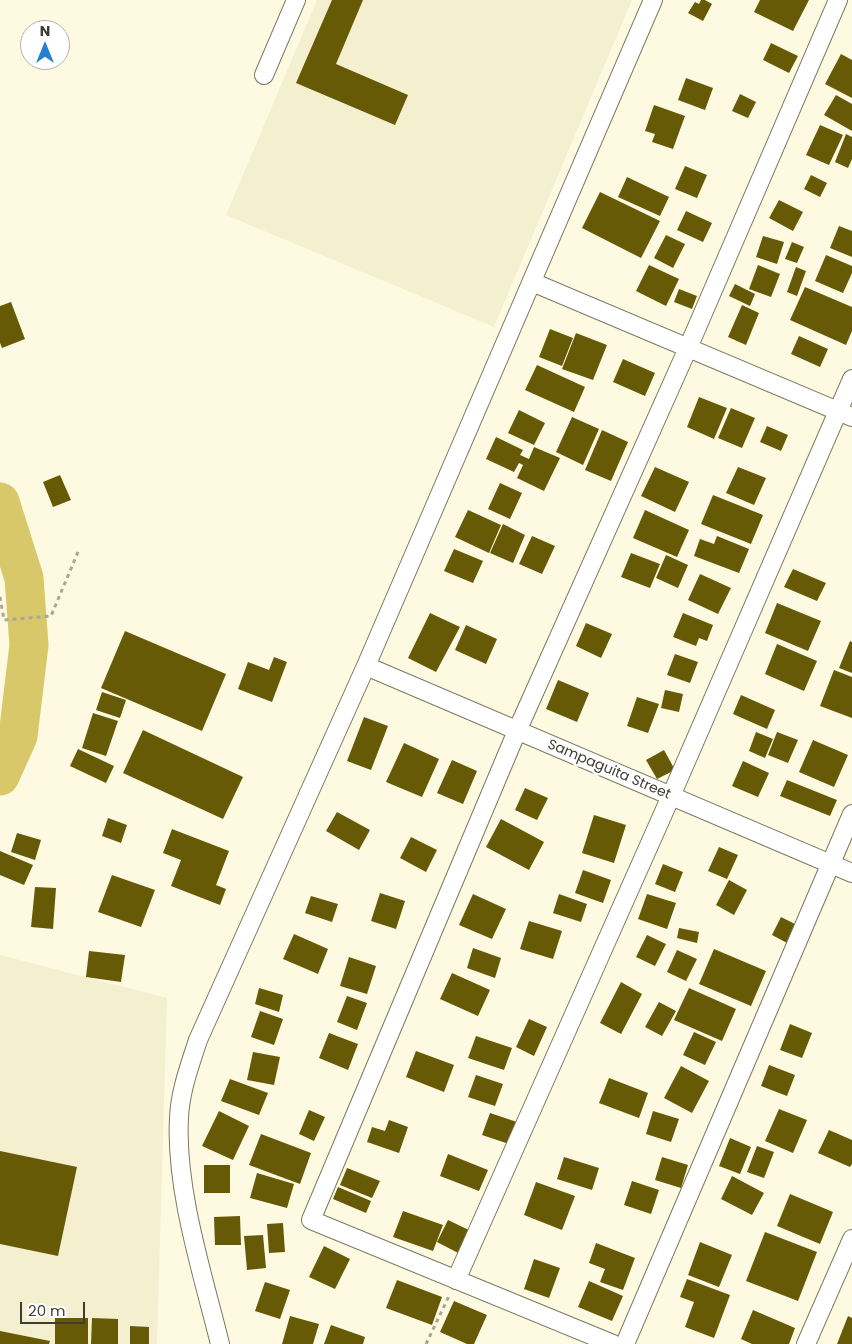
<!DOCTYPE html>
<style>
body{margin:0}
#map{position:relative;width:852px;height:1344px;overflow:hidden;background:#fefae1;font-family:Poppins,sans-serif}
canvas{display:block}
.north{position:absolute;left:20px;top:20px;width:50px;height:50px;box-sizing:border-box;background:#fff;border:1px solid #b2b1ad;border-radius:50%;rotate:0deg;font-size:14px;font-weight:700;line-height:20px;text-align:center;color:#3e3c33}
.north::after{content:'';display:block;margin:auto;width:18px;height:22px;background:#2680cd;clip-path:polygon(50% 0,100% 100%,50% 72%,0 100%)}
.scale{position:absolute;left:20px;top:1302px;width:65px;height:22px;box-sizing:border-box;border:2px solid #3e3c33;border-top:0;padding-left:6px;font-size:15px;line-height:18px;white-space:nowrap;color:#3e3c33;-webkit-text-stroke:4px #fff;paint-order:stroke}
</style>
<div id="map">
<canvas width="852" height="1344"></canvas>
<div class="north">N</div>
<div class="scale">20 m</div>
</div>
<script>
const ctx = document.querySelector('canvas').getContext('2d');
ctx.lineJoin = 'round';
function fillPath(path, color) { ctx.fillStyle = color; ctx.fill(path, 'evenodd'); }
function trace(path, color, width, dash) { ctx.strokeStyle = color; ctx.lineWidth = width; ctx.lineCap = dash ? 'butt' : 'round'; ctx.setLineDash(dash || []); ctx.stroke(path); }
function label(font, color, halo, rows, align = 'center') {
  ctx.font = font + ' Poppins,sans-serif'; ctx.lineWidth = 5; ctx.setLineDash([]); ctx.textBaseline = 'middle'; ctx.strokeStyle = halo; ctx.fillStyle = color; for (const [text, x, y, turn = 0] of rows) {
    ctx.save(); ctx.translate(x, y); ctx.rotate((+turn || 0) * Math.PI / 180); ctx.textAlign = isNaN(turn) ? turn : align; if (halo) ctx.strokeText(text, 0, 0); ctx.fillText(text, 0, 0); ctx.restore();
  }
}
const built = new Path2D(`
 M317 0H632L494 327 226 215Z
 M0 955 167 998 157 1344H0Z`);
const river = new Path2D(`
 M0 502 24 578 29 645 18 736 0 776`);
const building = new Path2D(`
 M332 0H363L336 64 408 95 395 125 296 83Z
 M701 0H705L712 4 703 21 688 13 695 2 699 4Z
 M760 0H809L793 31 754 12Z
 M771 43 798 56 789 73 763 60Z
 M841 54 852 60V98L825 84Z
 M686 78 713 88 705 110 678 100Z
 M740 94 756 102 748 118 732 111Z
 M836 95 852 104V131L824 115Z
 M654 105 685 116 673 149 652 142 655 134 645 131Z
 M820 125 843 135 829 165 806 155Z
 M846 134 852 137V159L848 168 835 162Z
 M685 166 707 175 697 198 675 189Z
 M811 175 827 183 820 197 804 189Z
 M627 177 669 197 660 216 618 197Z
 M600 192 660 221 641 258 582 228Z
 M779 200 803 212 793 231 769 218Z
 M686 211 712 223 703 242 677 230Z
 M839 226 852 231V257L830 248Z
 M666 235 685 244 673 268 654 258Z
 M763 236 784 242 777 264 756 257Z
 M792 242 804 247 797 263 785 259Z
 M826 255 852 266V273L843 293 815 281Z
 M649 265 679 279 666 306 636 291Z
 M758 265 780 274 771 297 749 289Z
 M796 267 806 271 797 296 787 292Z
 M735 284 755 294 750 306 729 296Z
 M805 287 852 307V331L846 345 790 320Z
 M679 289 697 296 692 309 674 302Z
 M11 302 25 339 2 348 0 343V306Z
 M742 305 759 313 746 345 728 337Z
 M550 329 573 338 562 366 539 357Z
 M576 333 607 345 593 380 562 369Z
 M799 336 828 349 820 367 791 354Z
 M623 359 655 373 645 396 613 382Z
 M537 365 585 387 574 412 525 390Z
 M699 397 727 408 714 439 687 427Z
 M731 408 755 418 742 448 718 438Z
 M519 410 545 423 534 445 508 433Z
 M572 417 599 429 583 465 556 452Z
 M767 426 788 435 781 451 760 442Z
 M602 430 628 442 611 481 585 470Z
 M496 437 523 450 520 455 529 459 534 447 560 458 544 491 517 478 523 465 519 463 514 472 486 459Z
 M655 467 689 482 675 512 641 496Z
 M738 467 766 478 754 505 726 493Z
 M60 475 71 500 53 507 43 482Z
 M500 483 522 493 510 519 488 509Z
 M713 495 763 515 751 544 701 524Z
 M468 510 501 525 489 553 455 537Z
 M645 510 689 530 677 557 633 538Z
 M503 524 525 535 513 563 490 553Z
 M532 536 555 546 542 574 519 564Z
 M717 536 749 549 739 573 694 556 700 539 714 544Z
 M454 549 483 561 473 583 444 571Z
 M631 553 660 564 650 588 621 577Z
 M666 555 688 565 678 588 656 578Z
 M793 569 826 583 817 601 784 587Z
 M700 574 731 588 718 614 688 600Z
 M777 603 821 621 808 651 765 633Z
 M430 613 460 627 436 672 408 658Z
 M683 613 713 625 707 641 699 638 696 646 673 637Z
 M586 623 612 634 601 658 576 646Z
 M466 625 497 639 486 664 455 650Z
 M125 631 226 674 202 731 101 688Z
 M850 641 852 642V673L839 668Z
 M777 644 817 661 804 691 765 674Z
 M675 654 698 662 690 683 667 675Z
 M274 657 287 662 272 702 238 689 248 662 269 670Z
 M834 670 852 677V718L820 706Z
 M558 680 589 693 577 722 546 709Z
 M665 690 683 694 679 712 661 708Z
 M102 692 126 700 120 718 96 710Z
 M741 695 775 710 767 729 733 714Z
 M637 697 659 704 648 733 627 726Z
 M93 713 118 721 106 756 82 748Z
 M364 717 388 726 371 770 347 761Z
 M143 730 243 777 223 819 123 773Z
 M756 732 773 739 765 758 749 751Z
 M777 732 798 740 788 763 768 755Z
 M813 740 848 755 834 787 799 772Z
 M404 743 439 759 422 797 386 782Z
 M78 749 114 766 106 783 70 766Z
 M664 750 675 770 657 779 646 760Z
 M452 760 477 771 463 804 437 793Z
 M743 761 769 773 758 797 732 786Z
 M787 780 837 800 830 816 780 796Z
 M525 788 548 798 537 820 515 810Z
 M337 812 370 830 359 850 326 831Z
 M594 815 626 825 614 863 582 853Z
 M108 818 127 825 121 843 102 836Z
 M501 819 544 842 529 870 486 847Z
 M172 829 229 851 216 885 226 889 220 905 171 886 181 860 163 853Z
 M17 833 41 840 35 860 11 852Z
 M411 837 437 850 426 872 400 858Z
 M719 847 738 855 727 879 708 871Z
 M0 851 33 865 24 885 0 875Z
 M663 864 683 872 675 892 655 884Z
 M583 870 611 880 603 903 575 893Z
 M112 875 155 890 141 927 98 912Z
 M729 880 747 890 734 915 716 905Z
 M35 887 56 888 53 929 31 927Z
 M380 893 405 901 396 929 371 921Z
 M473 894 506 909 492 939 459 925Z
 M559 894 587 904 581 922 553 913Z
 M647 894 676 903 667 929 638 919Z
 M311 896 338 904 332 922 305 913Z
 M781 917 799 926 789 944 772 935Z
 M529 921 562 931 553 959 520 949Z
 M679 928 699 932 697 943 677 938Z
 M294 934 328 949 318 974 283 959Z
 M647 935 666 944 655 966 636 957Z
 M473 948 501 958 495 978 467 968Z
 M714 949 766 971 751 1006 699 984Z
 M677 950 697 959 686 981 667 972Z
 M89 951 125 955 121 982 86 977Z
 M349 957 376 966 367 994 340 986Z
 M452 973 490 990 478 1016 440 999Z
 M621 982 642 994 621 1034 600 1023Z
 M259 988 283 995 279 1012 255 1004Z
 M689 988 736 1009 722 1041 674 1020Z
 M347 996 367 1003 357 1030 337 1022Z
 M659 1002 676 1011 662 1036 645 1027Z
 M260 1011 283 1019 274 1045 251 1037Z
 M529 1019 547 1027 534 1056 516 1047Z
 M790 1024 812 1033 802 1058 780 1050Z
 M694 1032 716 1042 705 1065 683 1055Z
 M329 1033 358 1044 348 1070 319 1058Z
 M476 1036 512 1048 504 1070 468 1058Z
 M416 1051 454 1065 444 1092 406 1077Z
 M253 1052 280 1057 274 1085 247 1080Z
 M769 1065 795 1075 787 1096 761 1086Z
 M681 1066 709 1081 692 1113 664 1098Z
 M476 1075 503 1084 495 1106 468 1097Z
 M609 1078 648 1093 639 1118 599 1103Z
 M230 1079 268 1093 259 1115 221 1101Z
 M779 1109 807 1120 793 1153 765 1141Z
 M309 1110 325 1117 314 1141 299 1134Z
 M219 1111 249 1126 233 1160 202 1146Z
 M653 1111 679 1119 671 1142 646 1134Z
 M490 1113 517 1122 509 1144 482 1135Z
 M389 1120 408 1127 399 1153 367 1142 372 1127 385 1131Z
 M829 1130 852 1140V1164L850 1167 818 1153Z
 M261 1134 311 1153 300 1184 249 1165Z
 M730 1138 751 1147 740 1174 719 1166Z
 M757 1146 774 1152 764 1178 747 1172Z
 M0 1151 77 1167 58 1256 0 1244Z
 M448 1154 488 1170 479 1191 440 1176Z
 M564 1157 599 1168 592 1190 557 1179Z
 M662 1157 688 1165 681 1188 655 1180Z
 M204 1165H230V1193H204Z
 M347 1168 380 1181 372 1198 340 1185Z
 M257 1173 294 1184 287 1208 250 1198Z
 M732 1176 764 1193 752 1215 721 1199Z
 M632 1181 659 1190 651 1214 624 1205Z
 M536 1182 575 1196 562 1230 524 1215Z
 M338 1187 371 1201 366 1213 333 1199Z
 M790 1194 833 1212 820 1244 777 1226Z
 M403 1211 443 1225 433 1251 393 1237Z
 M240 1216 241 1245H215L214 1217Z
 M448 1220 473 1232 462 1255 437 1242Z
 M283 1223 285 1252 269 1253 267 1224Z
 M765 1232 817 1252 798 1301 746 1281Z
 M263 1235 266 1268 247 1270 244 1236Z
 M700 1242 732 1255 719 1287 688 1275Z
 M596 1243 635 1258 623 1290 600 1282 605 1269 589 1263Z
 M324 1246 350 1259 335 1289 309 1277Z
 M534 1259 560 1268 549 1298 524 1289Z
 M687 1279 730 1295 714 1338 685 1327 694 1302 680 1297Z
 M397 1280 442 1297 432 1325 386 1308Z
 M589 1281 623 1296 612 1321 578 1307Z
 M265 1282 290 1290 280 1319 255 1311Z
 M454 1301 487 1315 474 1344H467L440 1332Z
 M753 1310 795 1328 789 1344H752L741 1339Z
 M290 1316 319 1324 313 1344H282Z
 M848 1316 852 1318V1344H837Z
 M55 1318H88V1344H55Z
 M92 1318 118 1319V1344H91Z
 M331 1325 365 1337 363 1344H324Z
 M130 1326 149 1327V1344H130Z
 M0 1331 50 1341 49 1344H0Z`);
const path = new Path2D(`
 M0 597 4 620 51 616 78 552
 M426 1344 449 1296`);
const street = new Path2D(`
 M264 75 296 0
 M532 282 852 417
 M366 666 852 873
 M456 1280 671 796 852 379
 M220 1344C203 1275 175 1189 179 1118 180 1091 190 1065 198 1040L366 666 653 0
 M613 1344 311 1220 517 731 688 348 838 0
 M625 1344 852 814
 M806 1344 852 1239`);
const streetNames = [
 ["Sampaguita Street",609,770,23]
];
fillPath(built, '#f4efce');
trace(river, '#d9c86a', 39);
fillPath(building, '#665a06');
trace(street, '#7b7862', 20);
trace(path, '#aaa795', 3, [4, 4]);
trace(street, '#fff', 18);
label('14px', '#3e3c33', '#fff', streetNames);
</script>
